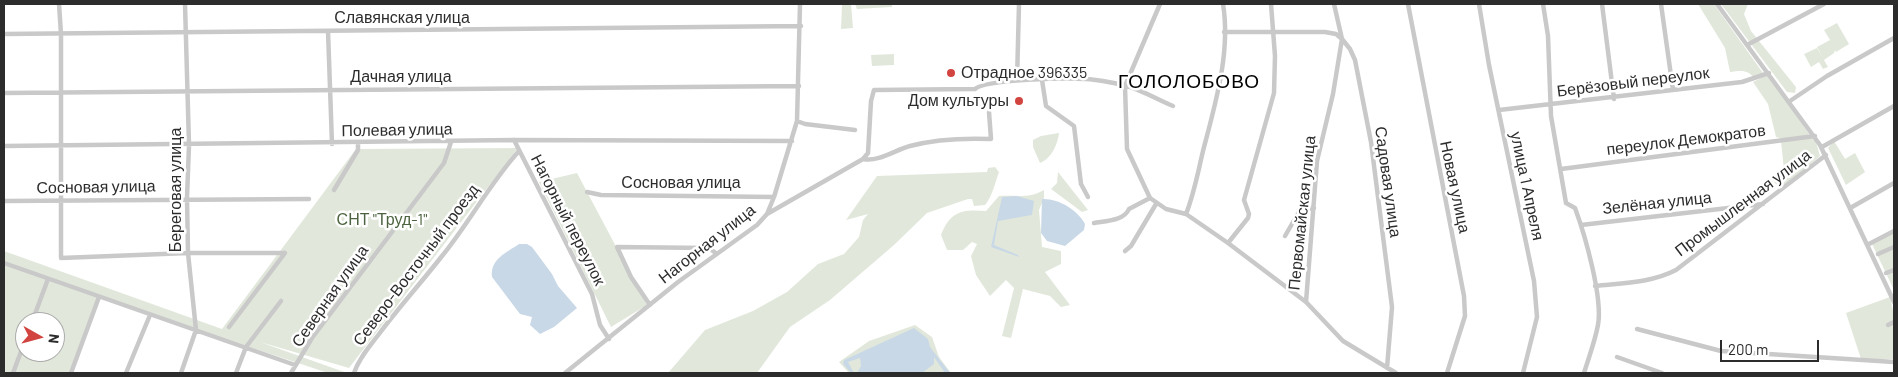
<!DOCTYPE html>
<meta charset="utf-8">
<style>
body{margin:0}
#map{position:relative;width:1898px;height:377px;overflow:hidden;background:#fff;font-family:Barlow,sans-serif}
canvas{display:block}
.frame{position:absolute;inset:0;border:5px solid #2c2c2c;pointer-events:none}
.north{position:absolute;left:15px;top:312px;width:50px;height:50px;box-sizing:border-box;background:#fff;border:1px solid #ababab;border-radius:50%;rotate:97deg;font-size:14px;font-weight:700;line-height:20px;text-align:center;color:#2c2c2c}
.north::after{content:'';display:block;margin:auto;width:18px;height:22px;background:#d14440;clip-path:polygon(50% 0,100% 100%,50% 72%,0 100%)}
.scale{position:absolute;left:1720px;top:340px;width:99px;height:22px;box-sizing:border-box;border:2px solid #2c2c2c;border-top:0;padding-left:6px;font-size:15px;line-height:18px;white-space:nowrap;color:#2c2c2c;-webkit-text-stroke:4px #fff;paint-order:stroke}
</style>
<div id="map">
<canvas width="1898" height="377"></canvas>
<div class="frame"></div>
<div class="north">N</div>
<div class="scale">200 m</div>
</div>
<script>
const ctx = document.querySelector('canvas').getContext('2d');
ctx.lineJoin = 'round';
function fillPath(path, color) { ctx.fillStyle = color; ctx.fill(path, 'evenodd'); }
function trace(path, color, width, dash) { ctx.strokeStyle = color; ctx.lineWidth = width; ctx.lineCap = dash ? 'butt' : 'round'; ctx.setLineDash(dash || []); ctx.stroke(path); }
function label(font, color, halo, rows, align = 'center') {
  ctx.font = font + ' Barlow,sans-serif'; ctx.lineWidth = 5; ctx.setLineDash([]); ctx.textBaseline = 'middle'; ctx.strokeStyle = halo; ctx.fillStyle = color; for (const [text, x, y, turn = 0] of rows) {
    ctx.save(); ctx.translate(x, y); ctx.rotate((+turn || 0) * Math.PI / 180); ctx.textAlign = isNaN(turn) ? turn : align; if (halo) ctx.strokeText(text, 0, 0); ctx.fillText(text, 0, 0); ctx.restore();
  }
}
const green = new Path2D(`
 M842 4H851L853 28 841 29Z
 M855 4H892V7L857 9Z
 M1698 4H1714L1763 73 1753 77C1747 69 1739 71 1730 72L1725 48Z
 M1721 4H1748L1744 14 1751 31 1796 87 1795 93 1787 92Z
 M1837 23 1849 44 1836 52 1835 50 1834 53 1824 60 1828 67 1823 69 1819 62 1811 67 1804 54 1817 48 1823 58 1817 47 1830 40 1824 30Z
 M894 54V65L872 66 871 55Z
 M1765 76H1769L1809 134 1806 136 1784 139 1776 137 1768 104 1753 82Z
 M1059 133C1058 144 1051 159 1040 163L1033 147V140L1041 136Z
 M1811 138 1816 142 1820 156 1780 189 1774 182 1784 170 1781 141Z
 M1834 141 1845 159 1855 153 1865 172 1846 185 1828 148Z
 M518 148 349 368 260 342 347 373H328L99 297 70 373H4V251L222 329 356 149ZM25 322H55V352H25Z
 M995 167 999 172C995 183 992 197 985 205L974 206 972 199H968L927 213 894 245 830 300 790 327 757 373H668L705 330 753 311 787 292 818 264 844 254 859 237 863 220 868 214 846 220 877 176 987 172 988 168Z
 M1058 172 1088 210 1082 212 1051 189 1057 183Z
 M577 173 647 305 611 327 539 182Z
 M1044 190V198L1039 210 1042 247 1061 251V264L1045 272 1070 305 1061 307 1050 296 1023 289 1011 338 1002 336 1014 288 1006 280 990 296 976 275 971 256 977 244 972 242 963 250H947L941 235C950 212 961 209 986 211L999 196C1017 195 1028 199 1044 190Z
 M1894 232V290L1872 244Z
 M1890 297 1894 315V359H1861L1846 313Z
 M915 325 932 337 939 357 951 373H849L839 362 869 341Z`);
const water = new Path2D(`
 M1017 196 1034 201 1032 215 998 221 994 245 1018 255 1019 257 991 247 1002 197Z
 M1042 199C1058 198 1078 210 1085 224L1084 230 1065 246 1047 241 1041 233Z
 M519 244H527L532 247 552 274 558 286 577 308 554 327 540 334 530 325 532 317 520 314 492 277C490 259 506 253 519 244Z
 M914 328 928 339 930 347 950 373H945L934 357V364L922 373H857L861 366 860 358 848 362 854 373H851L843 364 844 360Z`);
const minor = new Path2D(`
 M59 4 61 34V258L188 253H284
 M1160 4 1125 86 1127 149 1150 198 1166 209 1186 214 1228 243 1306 302 1343 341 1396 373
 M1334 4 1342 39 1350 49 1355 60 1371 142 1392 307 1387 368
 M1408 4 1464 296 1465 316 1447 373
 M1479 4 1489 65 1534 281 1537 317 1523 373
 M1543 4 1548 36 1551 116 1566 203 1575 208C1585 235 1603 298 1598 325 1595 341 1589 357 1584 373
 M1602 4 1614 99
 M1661 4 1673 90
 M1717 4 1820 145 1894 302
 M328 31 332 144
 M1224 32H1325L1336 34 1342 39 1333 94 1317 161 1306 302
 M4 34 801 26
 M1747 45 1824 4
 M1017 80 1019 4
 M1042 80 1046 106 1074 126 1081 184 1088 197
 M4 93 799 86
 M1790 101 1827 76 1894 38
 M1499 110 1742 82 1769 73
 M797 121 805 124 855 130
 M514 140 592 294 600 325 609 339
 M4 146 514 140 792 141
 M1822 147 1894 106
 M863 159C879 162 895 150 910 146 936 139 965 138 991 139L989 112
 M1561 169 1815 136
 M334 190 358 150V144
 M587 192 601 195 774 197
 M4 201 309 199
 M1852 207 1894 183
 M767 214 863 159 868 153 871 101 874 90 975 89C986 79 1067 78 1085 79 1098 79 1111 83 1124 85 1142 90 1156 99 1173 106
 M1186 214C1194 194 1198 172 1203 151 1215 105 1231 52 1223 4
 M1094 223C1105 221 1124 221 1129 209L1150 198
 M1581 225 1763 204
 M1285 236 1300 210 1314 208
 M1228 243 1248 218 1249 214 1244 200 1274 93 1275 56 1271 4
 M1869 244 1894 231
 M1125 251 1131 246 1156 204
 M1878 254 1894 247
 M4 263 295 365
 M1886 273 1894 270
 M1595 286C1622 283 1651 283 1676 270L1826 155
 M650 305 631 277 617 247 709 248 717 254
 M32 322 48 279
 M1888 325 1894 322
 M229 327 285 253
 M1637 329 1721 351 1894 362
 M1617 357 1662 373
 M13 373 25 341
 M71 373 99 297
 M126 373 150 315
 M181 373 196 330 188 253 187 198 189 145 185 4
 M236 373 246 347 281 301
 M291 373 312 338 444 163 451 142
 M354 373C359 358 370 346 379 334 399 307 421 283 442 256 469 223 490 183 519 151
 M565 373 678 282 757 225 767 214 774 197 797 121 800 4`);
const markers = [
 [951,73,5,"#d14440"],
 [1019,101,5,"#d14440"]
];
const streetNames = [
 ["Славянская улица",402,18],
 ["Дачная улица",401,77],
 ["Берёзовый переулок",1633,82,-7],
 ["Полевая улица",397,130,-1],
 ["переулок Демократов",1686,140,-7],
 ["Садовая улица",1388,182,82],
 ["Сосновая улица",681,183],
 ["улица 1 Апреля",1527,186,78],
 ["Сосновая улица",96,187,-1],
 ["Новая улица",1455,187,78],
 ["Береговая улица",176,190,-90],
 ["Зелёная улица",1657,203,-6],
 ["Промышленная улица",1743,203,-37],
 ["Первомайская улица",1302,213,-84],
 ["Нагорный переулок",568,220,63],
 ["Нагорная улица",707,244,-38],
 ["Северо-Восточный проезд",416,265,-53],
 ["Северная улица",330,296,-55]
];
const poiNames = [
 ["Отрадное 396335",961,73],
 ["Дом культуры",1009,101,"right"]
];
const parkNames = [
 ["СНТ \"Труд-1\"",382,220]
];
const quarterNames = [
 ["ГОЛОЛОБОВО",1189,82]
];
fillPath(green, '#e1e8db');
fillPath(water, '#c9d8e6');
trace(minor, '#c9c9c9', 4.5);
for (const [x, y, r, color] of markers) { const dot = new Path2D(); dot.arc(x, y, r, 0, 2 * Math.PI); ctx.fillStyle = color; ctx.fill(dot); trace(dot, '#fff', 2); }
label('16px', '#2c2c2c', '#fff', streetNames);
label('16px', '#2c2c2c', '#fff', poiNames, 'left');
label('16px', '#4c633f', '#fff', parkNames);
ctx.letterSpacing = '1px';
label('19px', '#000', '#fff', quarterNames);
ctx.letterSpacing = '0px';
</script>
